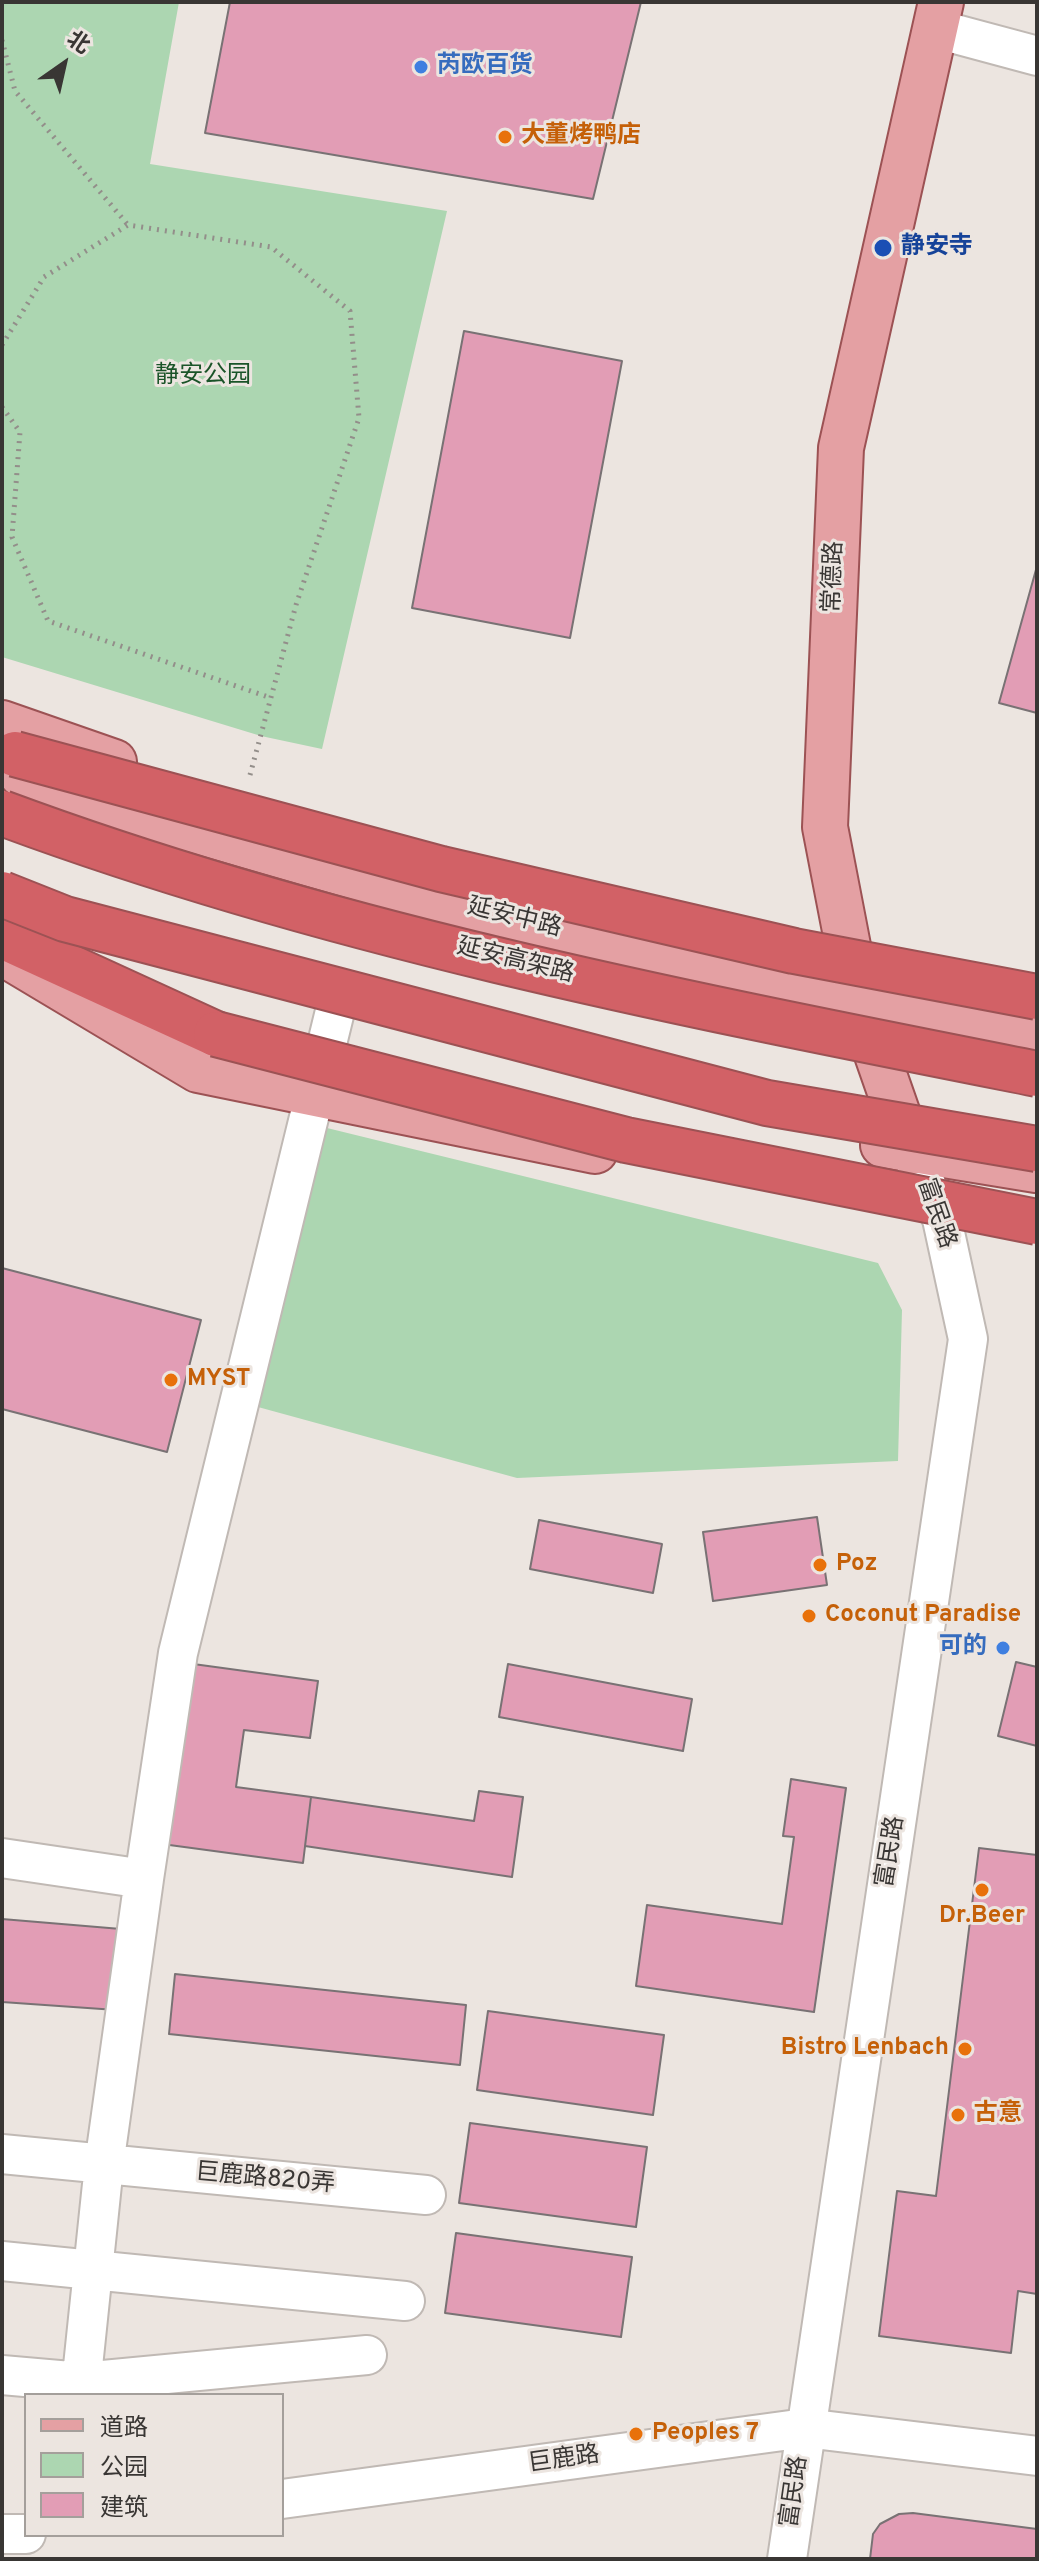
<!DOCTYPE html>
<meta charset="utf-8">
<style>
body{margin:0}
#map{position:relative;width:1039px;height:2561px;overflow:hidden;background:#ece5e0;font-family:Overpass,"Noto Sans SC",sans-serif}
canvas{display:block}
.frame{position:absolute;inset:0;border:4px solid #393634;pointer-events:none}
.legend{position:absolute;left:24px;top:2393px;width:260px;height:144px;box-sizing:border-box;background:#ece5e0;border:2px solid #a49f9b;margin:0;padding:10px 14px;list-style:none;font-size:24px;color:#393634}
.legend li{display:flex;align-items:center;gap:16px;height:40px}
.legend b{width:40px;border:2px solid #a49f9b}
.north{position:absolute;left:24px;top:24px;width:80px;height:80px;-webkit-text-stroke:6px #ece5e0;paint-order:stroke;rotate:34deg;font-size:22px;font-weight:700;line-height:32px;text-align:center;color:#393634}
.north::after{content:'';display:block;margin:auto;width:28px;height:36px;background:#393634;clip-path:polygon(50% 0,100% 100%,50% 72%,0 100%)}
</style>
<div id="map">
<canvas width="1039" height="2561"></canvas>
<div class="frame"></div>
<ul class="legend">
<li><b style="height:10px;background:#e4a0a3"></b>道路</li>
<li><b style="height:22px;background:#acd6b1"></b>公园</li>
<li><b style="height:22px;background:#e29db5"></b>建筑</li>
</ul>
<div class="north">北</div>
</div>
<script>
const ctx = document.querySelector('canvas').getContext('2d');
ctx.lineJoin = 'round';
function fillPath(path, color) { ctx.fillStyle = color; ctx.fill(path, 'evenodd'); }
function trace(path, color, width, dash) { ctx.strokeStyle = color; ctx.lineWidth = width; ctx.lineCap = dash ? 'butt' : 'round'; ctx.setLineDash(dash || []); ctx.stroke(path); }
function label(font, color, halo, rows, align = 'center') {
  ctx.font = font + ' Overpass,"Noto Sans SC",sans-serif'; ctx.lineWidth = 6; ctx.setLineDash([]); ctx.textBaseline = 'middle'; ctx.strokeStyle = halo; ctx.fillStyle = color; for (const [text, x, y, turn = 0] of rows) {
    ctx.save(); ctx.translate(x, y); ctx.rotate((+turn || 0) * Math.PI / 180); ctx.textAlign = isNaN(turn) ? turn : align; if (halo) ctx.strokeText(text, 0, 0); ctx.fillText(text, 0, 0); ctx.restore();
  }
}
const green = new Path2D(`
 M2 2H179L150 164 447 211 322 749 261 736 2 657Z
 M327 1128 878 1263 902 1310 898 1461 517 1478 258 1407Z`);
const building = new Path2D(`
 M230 2H641L593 199 205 133Z
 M464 331 622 361 570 638 412 608Z
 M1037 566V713L999 703Z
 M2 1268 201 1320 167 1452 2 1409Z
 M817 1517 827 1585 713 1601 703 1532Z
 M539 1520 662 1544 653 1593 530 1569Z
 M1016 1662 1037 1667V1746L998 1736Z
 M186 1663 318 1681 310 1738 244 1730 236 1787 311 1797 303 1863 162 1844Z
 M508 1664 692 1699 683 1751 499 1717Z
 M791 1779 846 1788 814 2012 636 1986 647 1905 782 1924 794 1837 783 1836Z
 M479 1791 523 1797 512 1877 305 1846 311 1797 474 1821Z
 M979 1848 1037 1855V2294L1018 2291 1011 2353 879 2336 897 2191 936 2196Z
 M2 1919 121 1929 116 2010 2 2002Z
 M175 1974 466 2005 460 2065 169 2034Z
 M488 2011 664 2035 653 2115 477 2090Z
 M470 2123 647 2147 636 2227 459 2203Z
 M456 2233 632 2257 621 2337 445 2313Z
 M913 2513 1037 2529V2559H870L873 2534 880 2524 899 2514Z`);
const path = new Path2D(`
 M2 40 15 91 128 225
 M2 345 44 277 128 225 271 247 350 311 359 418 296 605 250 775
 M2 407 20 432 12 537 48 621 271 698`);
const minor = new Path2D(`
 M933 28 1037 56
 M2 1858 144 1879 178 1653 335 1011
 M2 2154 426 2195
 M2 2261 405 2301
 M2 2375 82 2382 367 2355
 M80 2395 104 2165 144 1879
 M282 2499 805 2428 1037 2456
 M2 2534H26
 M787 2559 968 1339 942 1219 911 1152`);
const major = new Path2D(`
 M2 723 114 762
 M21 774 121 809 425 897 859 1003 1037 1031
 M4 954 198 1070 595 1151
 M883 1145 1036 1170
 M911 1152 859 1003 825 827 841 448 941 2`);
const highway = new Path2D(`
 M2 936 216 1034`);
const highwayBridge = new Path2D(`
 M15 754 441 869 794 951 1037 997
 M2 813C336 937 689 1005 1037 1074
 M2 894 65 919 767 1103 1037 1149
 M216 1034 626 1140 1037 1222`);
const markers = [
 [421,67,8,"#3f7fe0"],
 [505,137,8,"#e8710a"],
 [883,248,10,"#1a4fb4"],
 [171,1380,8,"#e8710a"],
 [820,1565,8,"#e8710a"],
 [809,1616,8,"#e8710a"],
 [1003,1648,8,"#3f7fe0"],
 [982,1890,8,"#e8710a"],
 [965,2049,8,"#e8710a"],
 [958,2115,8,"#e8710a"],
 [636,2434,8,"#e8710a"]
];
const shopNames = [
 ["芮欧百货",437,67],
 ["可的",987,1648,"right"]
];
const foodNames = [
 ["大董烤鸭店",521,137],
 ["MYST",187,1380],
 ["Poz",836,1565],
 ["Coconut Paradise",825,1616],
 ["Dr.Beer",982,1917,"center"],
 ["Bistro Lenbach",949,2049,"right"],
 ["古意",974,2115],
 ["Peoples 7",652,2434]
];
const transitNames = [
 ["静安寺",901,248]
];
const parkNames = [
 ["静安公园",203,377]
];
const streetNames = [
 ["常德路",835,577,-88],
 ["延安中路",514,919,14],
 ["延安高架路",515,962,14],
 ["富民路",935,1214,71],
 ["富民路",892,1852,-81],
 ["巨鹿路820弄",265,2180,5],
 ["巨鹿路",564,2461,-8],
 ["富民路",796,2492,-82]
];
fillPath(green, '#acd6b1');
fillPath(building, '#e29db5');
trace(building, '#797274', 2);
trace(minor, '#c0b9b4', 42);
trace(major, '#9c5254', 48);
trace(highway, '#9c5254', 48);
trace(path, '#938e8a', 5, [2, 6]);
trace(minor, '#fff', 38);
trace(major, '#e4a0a3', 44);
trace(highway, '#d26166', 44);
trace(highwayBridge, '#9c5254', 48, []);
trace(highwayBridge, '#d26166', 44);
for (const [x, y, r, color] of markers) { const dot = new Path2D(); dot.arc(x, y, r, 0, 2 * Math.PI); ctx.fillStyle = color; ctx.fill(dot); trace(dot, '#ece5e0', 3); }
label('bold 24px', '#366cbe', '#ece5e0', shopNames, 'left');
label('bold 24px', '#c56008', '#ece5e0', foodNames, 'left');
label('bold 24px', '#164399', '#ece5e0', transitNames, 'left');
label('24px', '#1a5428', '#ece5e0', parkNames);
label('24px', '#393634', '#ece5e0', streetNames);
</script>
